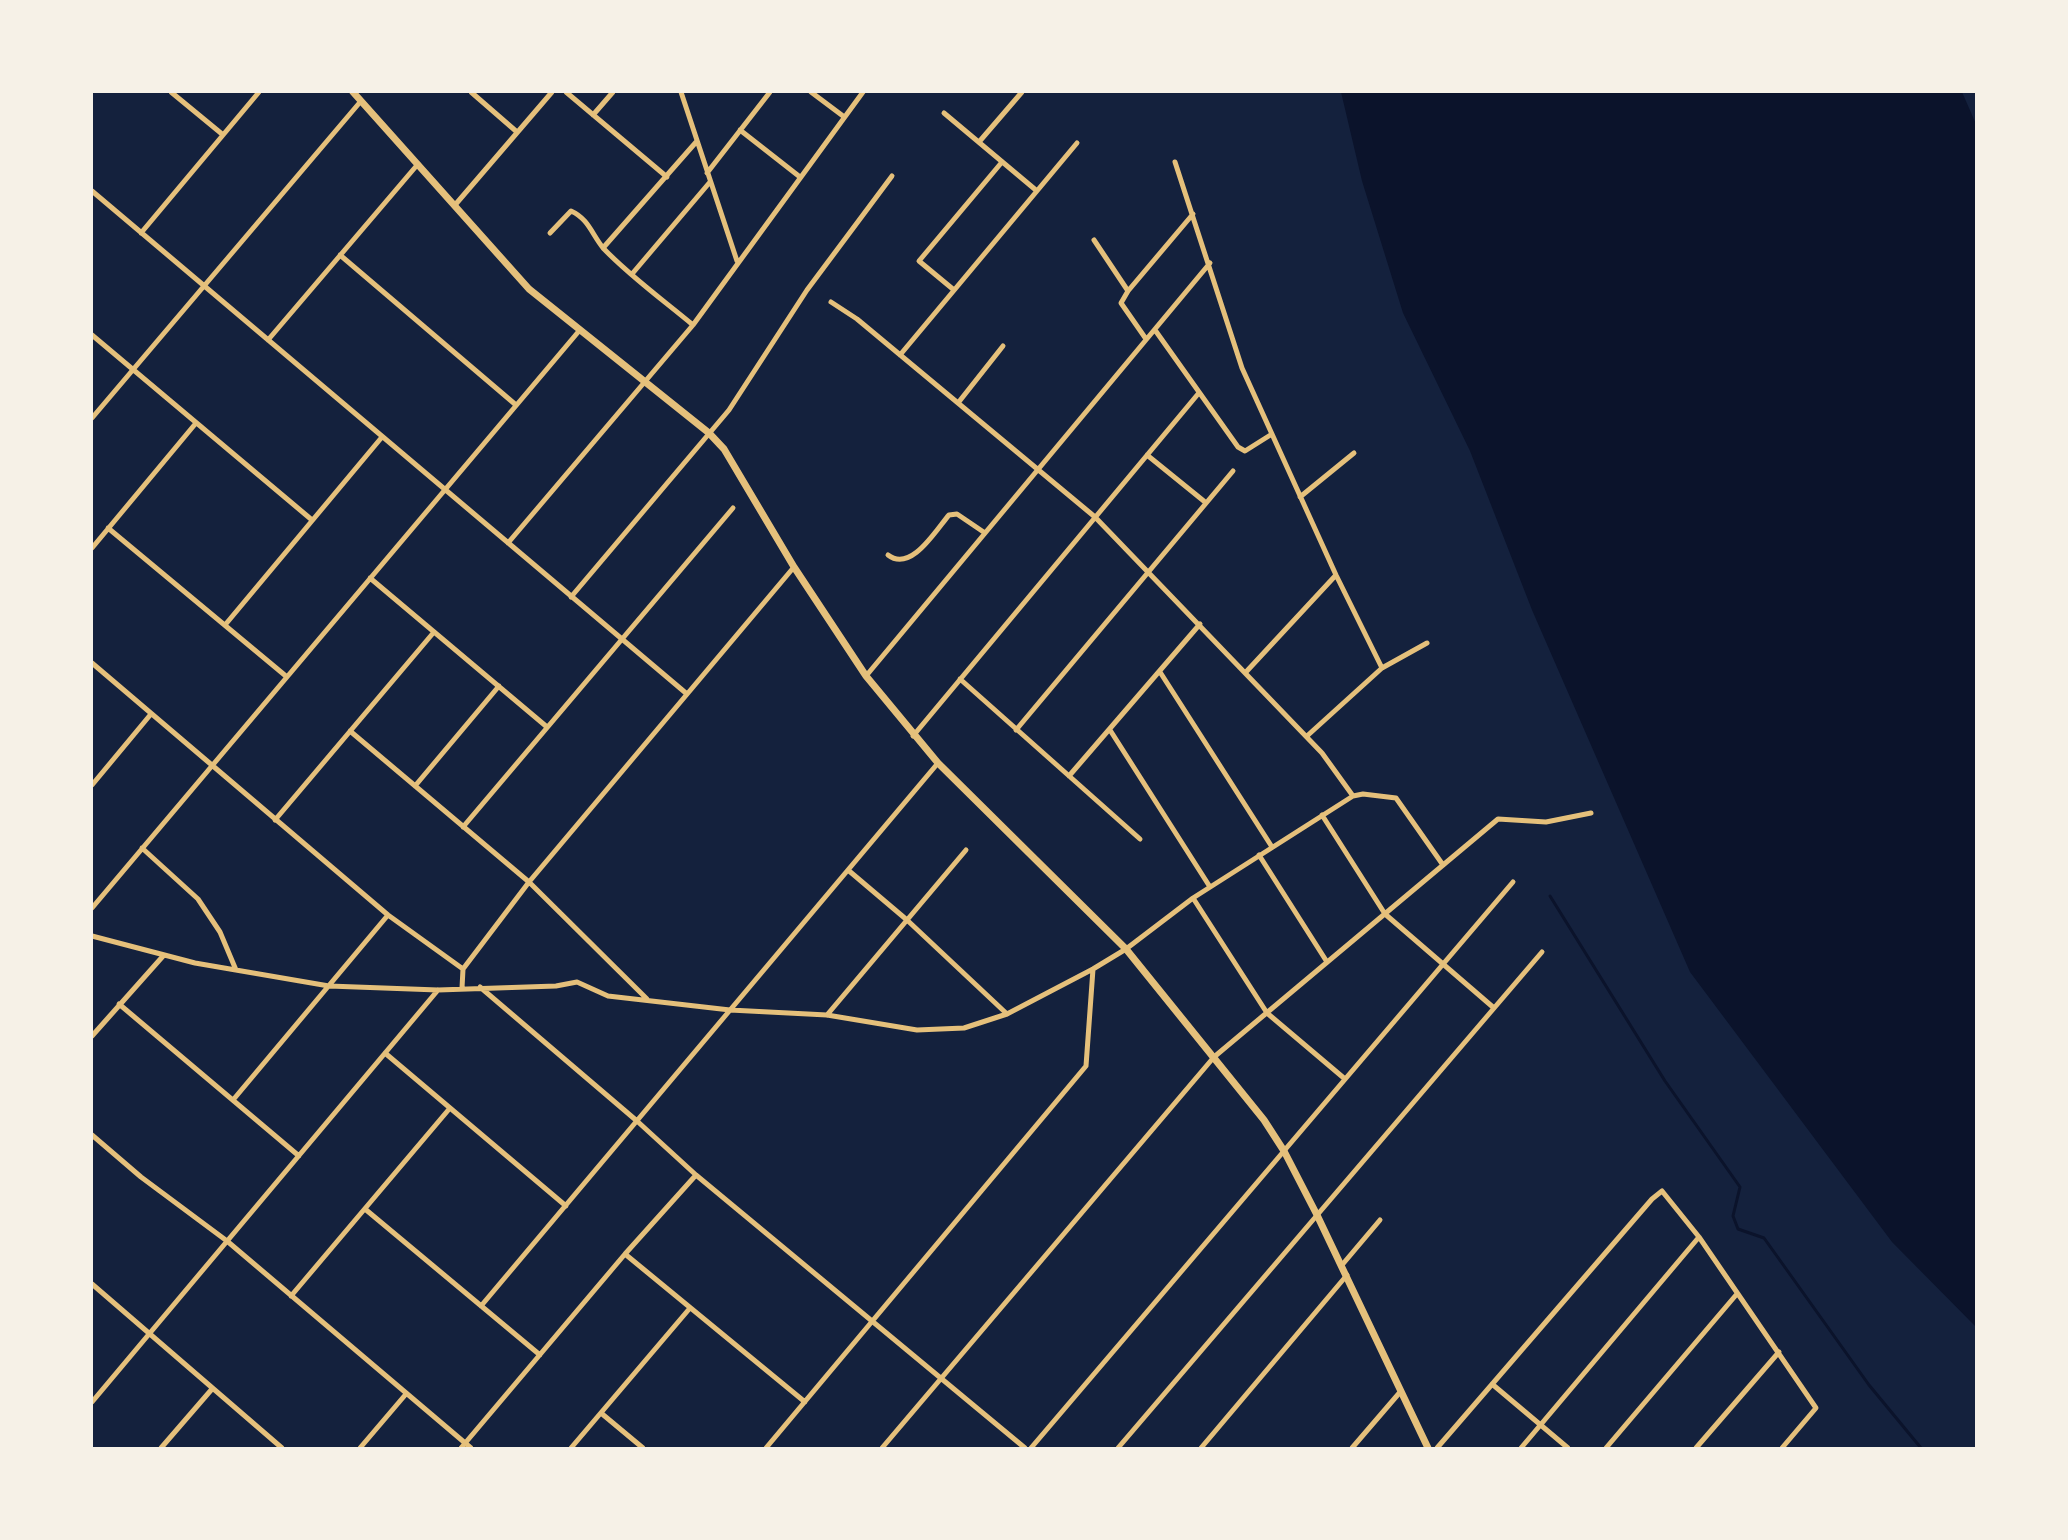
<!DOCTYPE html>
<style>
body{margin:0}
#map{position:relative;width:2068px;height:1540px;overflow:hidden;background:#14213d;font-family:Literata,serif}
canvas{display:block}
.frame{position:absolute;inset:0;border:93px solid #f6f1e7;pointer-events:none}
</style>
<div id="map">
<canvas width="2068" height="1540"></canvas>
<div class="frame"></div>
</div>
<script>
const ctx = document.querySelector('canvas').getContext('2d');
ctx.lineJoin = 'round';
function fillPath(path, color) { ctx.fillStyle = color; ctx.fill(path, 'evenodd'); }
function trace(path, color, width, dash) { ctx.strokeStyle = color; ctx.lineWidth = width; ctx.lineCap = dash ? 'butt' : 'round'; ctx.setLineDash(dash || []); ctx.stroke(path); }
const water = new Path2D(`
 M1341 92H1962L1976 124V1327L1892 1242 1690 972 1532 610 1470 451 1403 313 1362 181Z`);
const stream = new Path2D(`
 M1550 896 1665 1081 1740 1187 1733 1216 1738 1229 1764 1238 1869 1385 1921 1448`);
const minor = new Path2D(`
 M171 92 222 134
 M471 92 517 132
 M566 92 667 177
 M681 92 737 261
 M811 92 843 116
 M944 113 1037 191
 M593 115 613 92
 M740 130 800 177
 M979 142 1022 92
 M1175 162 1242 368 1336 575 1382 668
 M707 173 770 92
 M92 191 687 694
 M455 205 552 92
 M141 233 259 92
 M550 233 571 211C589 219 592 235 604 249 631 277 663 300 693 325
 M1094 240 1128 291 1121 303 1146 339
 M603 248 697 141
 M340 255 516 405
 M632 274 710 182
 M954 290 919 261 1002 162
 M1128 291 1193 214
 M831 302 857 319 1095 517 1322 753 1353 796
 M1155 330 1238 447 1245 451 1272 434
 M92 335 312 520
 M268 340 418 164
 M900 355 1077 143
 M958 403 1003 346
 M92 418 361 101
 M1147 455 1205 502
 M1300 497 1354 453
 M108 528 287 677
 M508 543 693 325 863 92
 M92 548 196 423
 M888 555C911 573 936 530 949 515L957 514 985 533
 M370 578 547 727
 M571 597 729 410 807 290 892 176
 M225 625 382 437
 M92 663 388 915 463 969
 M1160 672 1272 847
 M1246 672 1336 575
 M866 676 1210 263
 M960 679 1140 839
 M1016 730 1233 471
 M1110 730 1210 887
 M350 731 529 882 647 999
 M913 736 1198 394
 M1307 736 1382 668 1427 643
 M1069 776 1200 624
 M92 785 151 714
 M415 786 499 686
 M1322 815 1385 914 1494 1008
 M275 820 434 632
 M463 827 733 508
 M142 848 198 899 220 932 236 970
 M1259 855 1327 962
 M848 870 907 920 1007 1014
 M1193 898 1267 1013 1345 1079
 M92 908 579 331
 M92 936 195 963 329 986 438 990 556 986 577 982 608 996 730 1010 827 1015 917 1030 964 1028 1007 1014 1093 969 1126 949 1193 898 1353 796 1363 794 1396 798 1443 865
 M480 987 637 1121 696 1175 1025 1448
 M462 988 463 969 529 882 794 567
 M119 1004 299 1156
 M827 1015 966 850
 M92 1036 164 955
 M385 1053 566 1206
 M233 1100 388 915
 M92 1135 141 1177 227 1241 471 1448
 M365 1209 540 1355
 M625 1254 805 1402
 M1342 1265 1380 1220
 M92 1284 282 1448
 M291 1296 450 1108
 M481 1306 938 763
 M1492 1384 1568 1448
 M92 1402 438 990
 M601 1413 643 1448
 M161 1448 212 1389
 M360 1448 406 1394
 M461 1448 625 1254 696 1175
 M571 1448 690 1308
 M766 1448 1086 1066 1093 969
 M882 1448 1214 1057 1498 819 1546 822 1591 813
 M1031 1448 1513 882
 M1118 1448 1542 952
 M1201 1448 1347 1275
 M1352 1448 1401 1391
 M1437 1448 1652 1199 1662 1191 1699 1237 1816 1408 1782 1448
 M1521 1448 1699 1237
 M1606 1448 1736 1295
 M1696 1448 1779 1352`);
const secondary = new Path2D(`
 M353 92 529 289 709 433 724 449 794 567 866 676 938 763 1126 949 1264 1120 1284 1151 1317 1215 1428 1448`);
fillPath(water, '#0b132b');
trace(stream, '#0b132b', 3);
trace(minor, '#e5c07b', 5);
trace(secondary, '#e5c07b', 7);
</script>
